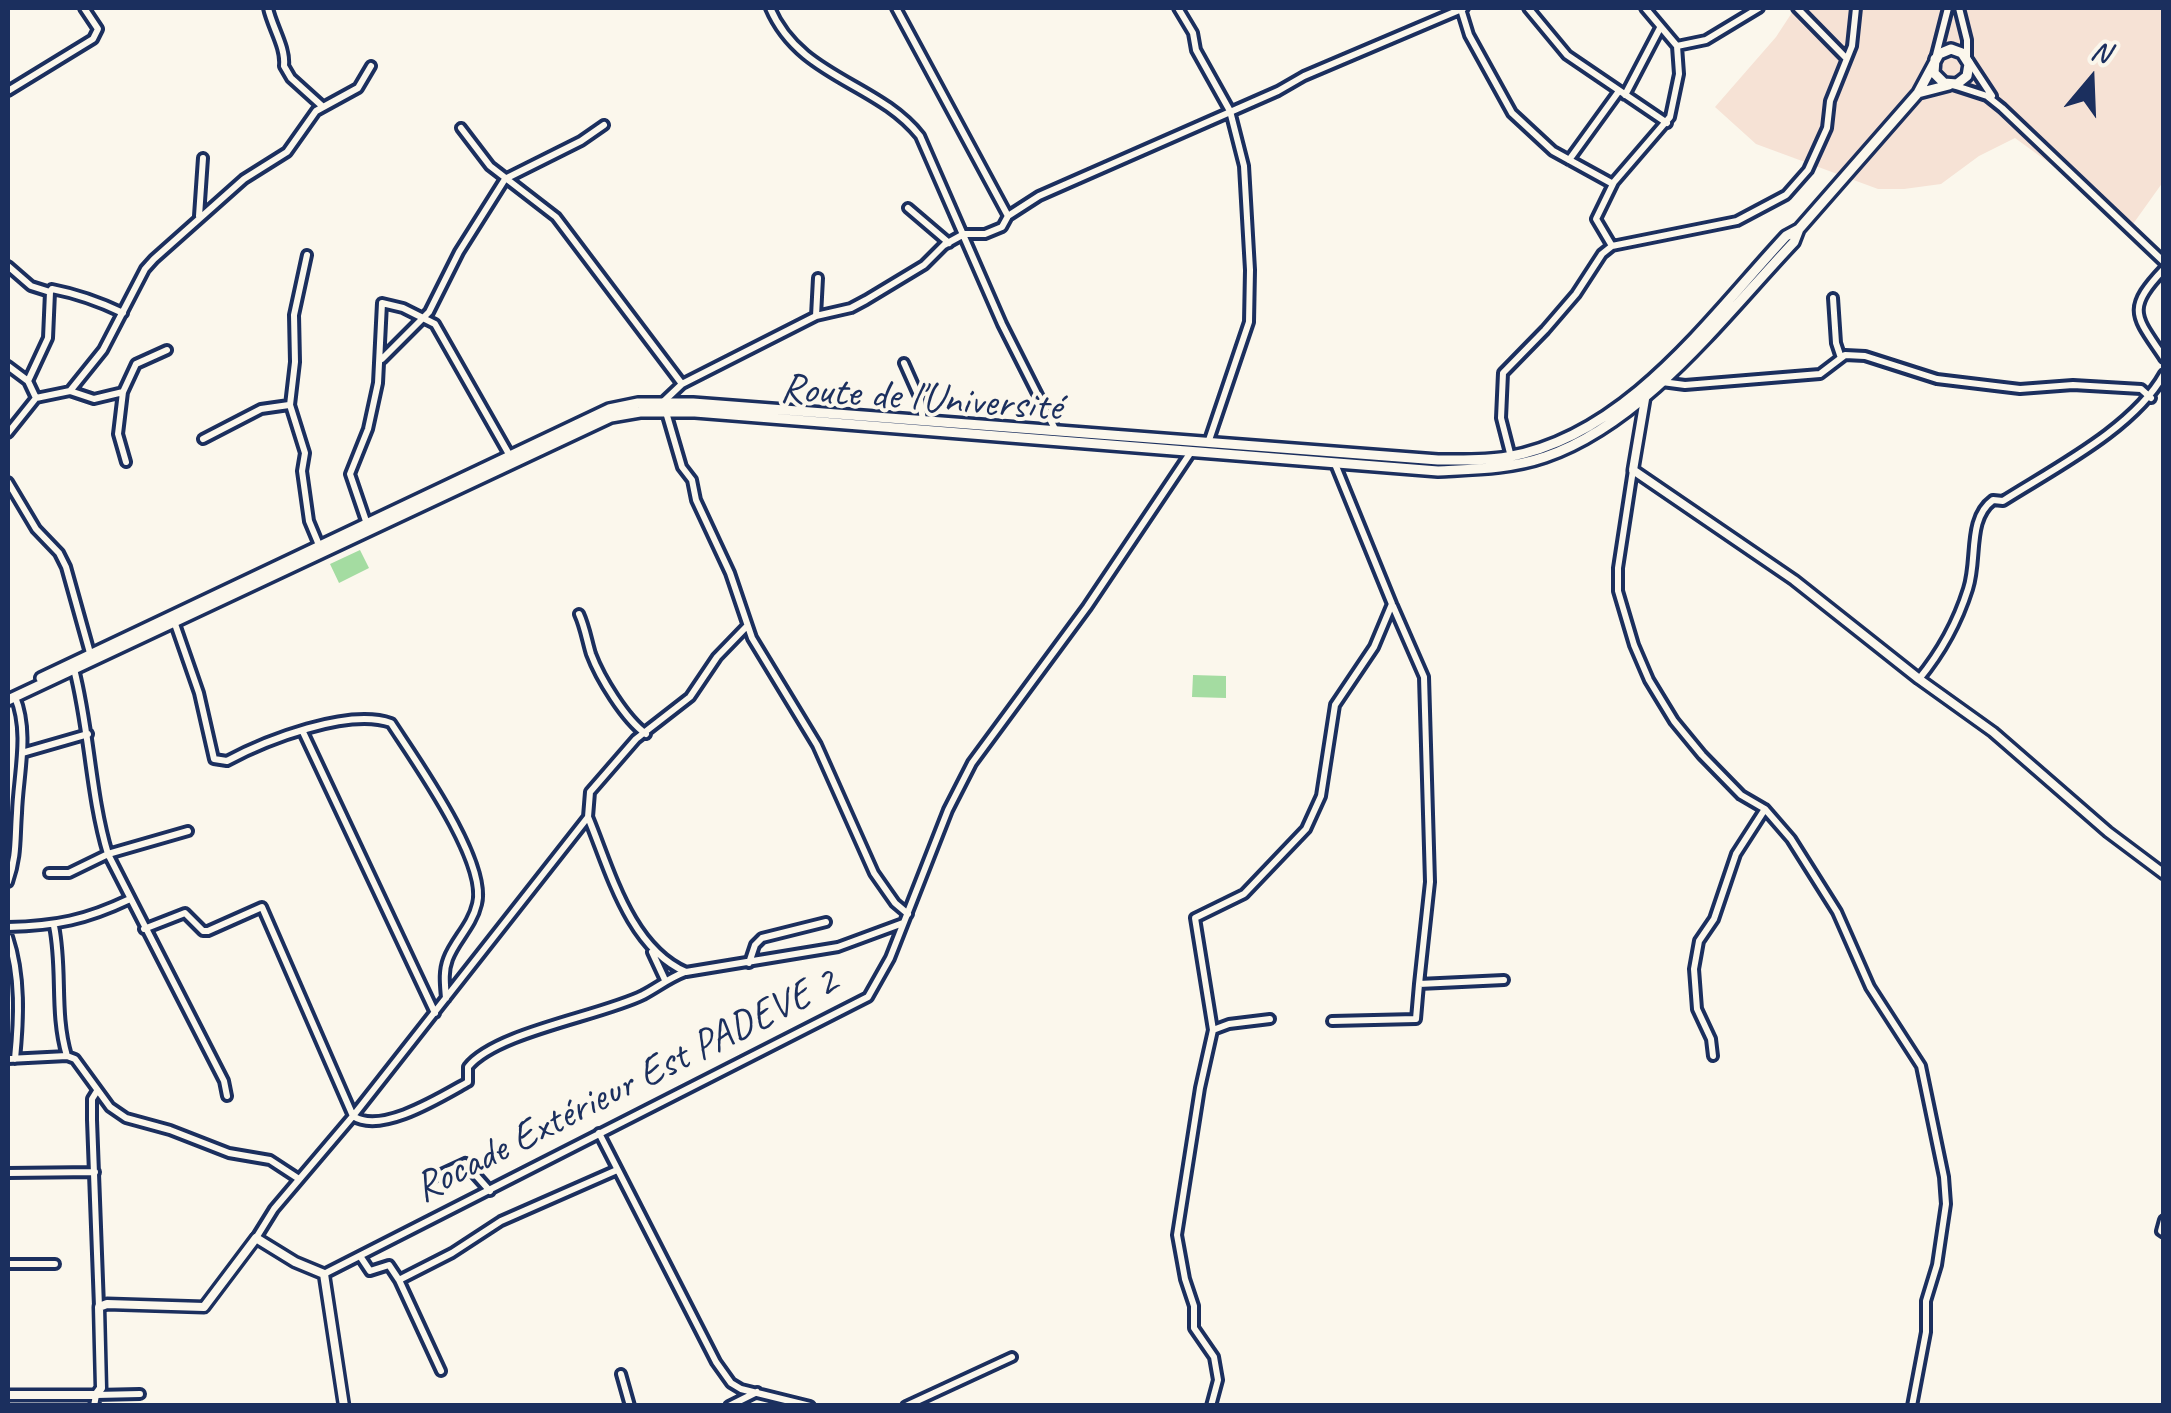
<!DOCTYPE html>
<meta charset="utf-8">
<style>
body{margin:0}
#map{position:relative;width:2171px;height:1413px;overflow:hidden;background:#fbf7ec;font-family:Caveat,sans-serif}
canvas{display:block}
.frame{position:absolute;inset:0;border:10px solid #1b2f5e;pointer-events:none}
.north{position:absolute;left:2041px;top:30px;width:100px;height:100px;-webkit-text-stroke:8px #fbf7ec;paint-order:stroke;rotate:19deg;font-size:28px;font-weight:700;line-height:40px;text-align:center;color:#1b2f5e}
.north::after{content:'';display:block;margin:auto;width:35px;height:45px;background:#1b2f5e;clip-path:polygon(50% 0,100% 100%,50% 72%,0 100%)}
</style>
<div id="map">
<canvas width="2171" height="1413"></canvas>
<div class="frame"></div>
<div class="north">N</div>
</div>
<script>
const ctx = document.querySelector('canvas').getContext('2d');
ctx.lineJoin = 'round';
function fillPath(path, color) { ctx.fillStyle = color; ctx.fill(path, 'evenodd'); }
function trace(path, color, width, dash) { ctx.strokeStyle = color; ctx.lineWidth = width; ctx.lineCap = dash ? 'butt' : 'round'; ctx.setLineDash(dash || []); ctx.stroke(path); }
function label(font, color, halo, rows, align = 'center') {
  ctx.font = font + ' Caveat,sans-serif'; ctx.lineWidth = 8; ctx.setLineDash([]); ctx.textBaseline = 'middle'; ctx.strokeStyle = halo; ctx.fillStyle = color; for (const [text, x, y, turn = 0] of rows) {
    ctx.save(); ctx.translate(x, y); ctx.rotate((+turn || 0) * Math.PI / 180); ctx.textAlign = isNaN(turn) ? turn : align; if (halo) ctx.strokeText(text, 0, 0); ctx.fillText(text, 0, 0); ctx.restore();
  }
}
const built = new Path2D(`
 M1795 8H2163V182L2133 224 2015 138 1979 156 1941 184 1904 189H1878L1756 144 1715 107 1776 37Z`);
const green = new Path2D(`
 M360 550 369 568 339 583 330 564Z
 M1193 675 1226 676V698L1192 697Z`);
const minor = new Path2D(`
 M268 8C272 27 286 47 284 66L291 78 322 106
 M770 8C800 78 877 82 920 136L1002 324 1056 431
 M896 8 1008 216
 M1178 8 1193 33 1196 50 1230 111 1244 166 1250 270 1249 322 1208 443
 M1528 8 1567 55 1667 123
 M1645 8 1677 46
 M1797 8 1846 58
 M1959 8 1967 40V58L1992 96
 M1461 9 1469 35 1512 113 1553 151 1613 184
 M1936 55 1948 8
 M1953 85 1987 96 2002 108 2164 262
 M8 91 93 39 98 29 84 8
 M1625 95 1660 28
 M461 128 490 166 556 217 682 384
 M1569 160 1619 91
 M908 208 949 243
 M199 216 203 158
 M1612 246 1596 219 1614 182 1670 117 1679 74 1677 46 1706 40 1759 8
 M307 255 294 315 295 362 290 405 305 453 302 471 309 521 319 545
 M8 266 31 286 50 292 52 289C78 294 100 302 123 313
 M2164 269C2125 310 2136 316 2164 358
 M1833 298 1836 343 1841 358
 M816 316 818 278
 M382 359 429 312 459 252 505 179 581 141 604 125
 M904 363 920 399 923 421
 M8 366 28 381 36 398
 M28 381 48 338 50 292
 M1662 382 1685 385 1820 374 1845 355 1865 356 1937 379 2020 389 2073 385 2141 389 2151 398
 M70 391 94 399 123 392 136 364 167 350
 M123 392 118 434 126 462
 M8 433 36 398 70 391 103 350 145 269 154 259 244 179 287 152 316 111 358 88 371 66
 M203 439 261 409 289 405
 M1511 457 1501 418 1503 373 1545 330 1576 294 1602 254 1612 246 1737 221 1786 195 1808 170 1827 128 1830 101 1852 46 1856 8
 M1633 470 1618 568V591L1634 645 1649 680 1674 721 1702 755 1741 795 1765 809 1791 839 1837 912 1870 987 1921 1066 1944 1177 1946 1204 1937 1265 1926 1301V1332L1912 1406
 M8 482 36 529 59 553 66 567 90 653
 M367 524 350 474 368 429 378 383 382 303 403 308 435 324 510 456
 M1393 606 1424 677 1430 882 1419 984 1504 980
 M579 614C585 627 587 641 591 654 600 678 625 719 646 734
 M175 624 199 693 214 759 227 761C266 740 348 708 391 723 415 760 488 862 477 904 472 926 455 940 448 959 443 972 445 985 446 998
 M74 669C90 731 90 794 108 854L224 1081 227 1096
 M1919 679C1942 651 1957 624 1968 589 1978 559 1967 519 1993 500L2003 501C2055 468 2134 428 2164 374
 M303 732 435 1013
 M22 753 88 734
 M588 817 590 792 636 739 690 697 717 657 747 626
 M49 873H69L108 854 188 831
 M8 882C17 856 15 840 17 813 18 776 30 733 15 697
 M908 914 895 903 874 873 817 745 752 638 730 573 696 500 692 480 682 467 663 402 682 384 816 316 851 308 866 300 924 265 944 245 964 234H985L1002 227 1008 216 1039 196 1278 91 1304 76 1464 8
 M54 926C63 970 54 1012 67 1056
 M8 927C56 926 86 920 130 899
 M144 929 185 913 203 931H208L262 907 353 1116C381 1135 441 1097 468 1082V1067C496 1032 601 1016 643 995 658 987 669 978 685 972
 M8 937C21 976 19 1019 15 1059
 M652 952 665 980
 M749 963 755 945 762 938 826 922
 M1332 1021 1416 1019 1419 984
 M1213 1030 1229 1024 1270 1019
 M1713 1056 1711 1039 1697 1009 1694 969 1699 941 1714 919 1736 854 1765 809
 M8 1059 67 1056 75 1059 110 1107 126 1118 170 1130 229 1153 270 1160 299 1179
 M97 1091 92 1099V1120L99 1307
 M599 1133 716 1362 731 1383 741 1389 810 1406
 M8 1173 95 1172
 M428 1180 465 1163 490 1191
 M2164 1220 2161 1231 2164 1233
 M256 1238 274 1209 353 1116 588 817C610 870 629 947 686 972L838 947 903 923
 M360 1256 370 1271 389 1265 399 1280 452 1253 501 1221 617 1170
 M8 1264H55
 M324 1274 868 997 890 958 948 810 972 763 1087 607 1191 452
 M399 1280 441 1371
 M621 1374 630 1406
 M94 1406 96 1395 140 1394
 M729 1406 757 1392
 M906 1406 1012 1357
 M1211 1406 1218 1380 1214 1357 1194 1328V1306L1185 1279 1177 1235 1200 1088 1213 1030 1195 918 1244 894 1306 829 1321 796 1335 705 1374 647 1392 604 1335 464`);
const tertiary = new Path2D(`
 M1645 399 1633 470 1794 580 1919 679 1993 732 2108 832 2164 874
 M8 1395H96L101 1388 99 1307 107 1304 204 1307 256 1238 295 1262 324 1274 344 1406`);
const secondary = new Path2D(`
 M1918 93 1949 85
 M41 678 609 409 638 403H693L1438 460C1461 460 1485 461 1507 457 1627 436 1708 320 1786 236L1799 229
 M8 700 611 417 640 412H695L1438 471C1474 469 1510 469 1545 457 1644 423 1723 317 1794 242L1799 229 1918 93 1939 54 1951 49 1962 53 1969 64 1967 76 1957 84 1944 83 1934 73 1935 59`);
const streetNames = [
 ["Route de l'Université",921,399,4],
 ["Rocade Extérieur Est PADEVE 2",626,1086,-27]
];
fillPath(built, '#f6e2d5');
fillPath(green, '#a4dca1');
trace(minor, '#1b2f5e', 14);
trace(tertiary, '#1b2f5e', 15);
trace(secondary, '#1b2f5e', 16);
trace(minor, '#fbf7ec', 6);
trace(tertiary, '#fbf7ec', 8);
trace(secondary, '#fbf7ec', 9);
label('42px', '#1b2f5e', '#fbf7ec', streetNames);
</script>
